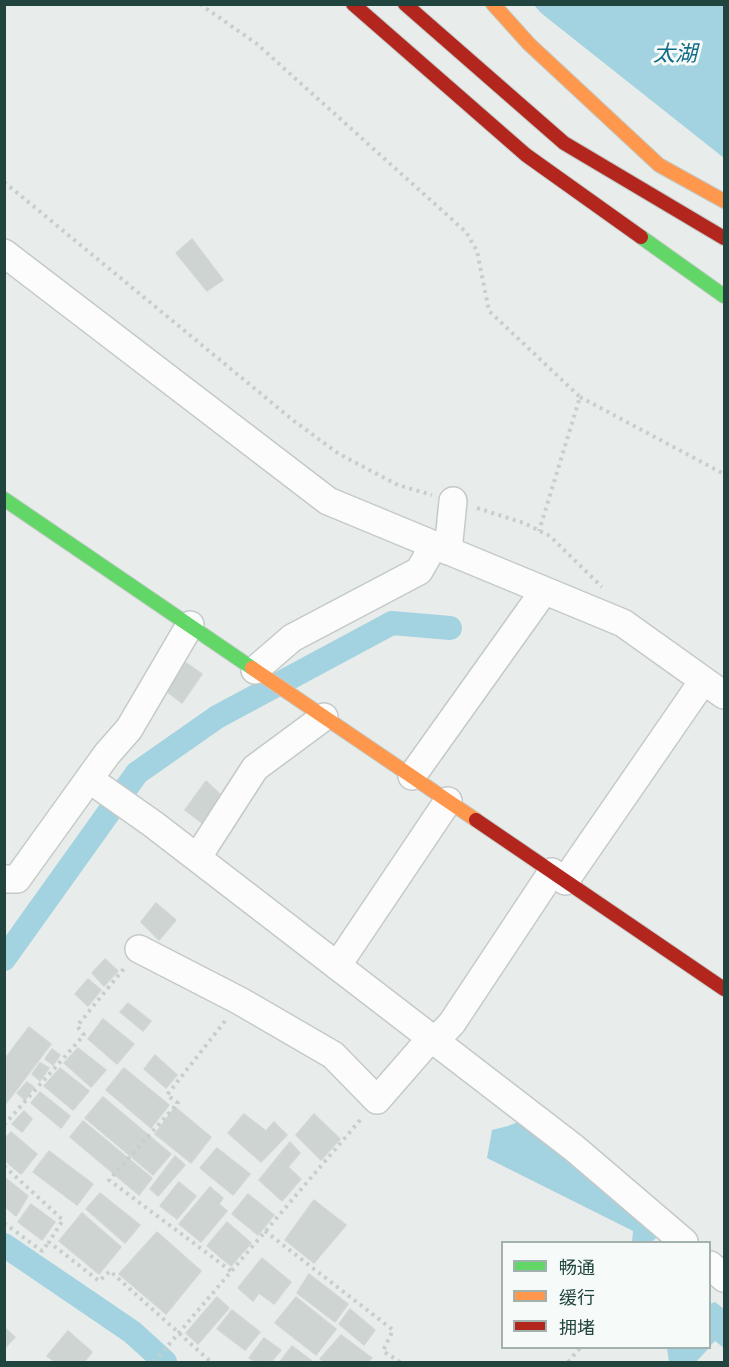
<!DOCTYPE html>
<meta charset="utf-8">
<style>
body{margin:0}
#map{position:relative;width:729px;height:1367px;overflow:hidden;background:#e8edeb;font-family:"PT Sans Narrow","Noto Sans SC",sans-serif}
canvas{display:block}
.frame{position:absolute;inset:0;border:6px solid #21443e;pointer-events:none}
.legend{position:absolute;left:501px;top:1241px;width:210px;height:108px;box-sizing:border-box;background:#f6fbf9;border:2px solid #a1b2ae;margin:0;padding:8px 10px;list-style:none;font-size:18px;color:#21443e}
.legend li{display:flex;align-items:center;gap:12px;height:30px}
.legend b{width:30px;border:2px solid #a1b2ae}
</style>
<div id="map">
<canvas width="729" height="1367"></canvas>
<div class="frame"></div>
<ul class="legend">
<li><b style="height:8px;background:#63d668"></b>畅通</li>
<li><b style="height:8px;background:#ff974d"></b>缓行</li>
<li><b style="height:8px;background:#b3261e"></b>拥堵</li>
</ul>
</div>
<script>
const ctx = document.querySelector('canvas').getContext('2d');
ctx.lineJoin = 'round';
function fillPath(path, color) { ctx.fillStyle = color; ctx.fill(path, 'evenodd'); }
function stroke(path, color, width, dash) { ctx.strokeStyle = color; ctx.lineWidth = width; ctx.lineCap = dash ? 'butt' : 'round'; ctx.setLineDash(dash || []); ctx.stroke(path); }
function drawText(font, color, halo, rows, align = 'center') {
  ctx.font = font + ' "PT Sans Narrow","Noto Sans SC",sans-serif'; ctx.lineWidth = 6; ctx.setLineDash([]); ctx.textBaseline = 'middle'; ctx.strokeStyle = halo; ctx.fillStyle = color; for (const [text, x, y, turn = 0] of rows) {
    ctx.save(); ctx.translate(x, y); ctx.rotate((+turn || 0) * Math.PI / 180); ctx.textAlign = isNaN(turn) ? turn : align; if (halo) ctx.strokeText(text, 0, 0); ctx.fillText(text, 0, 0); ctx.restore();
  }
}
fillPath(new Path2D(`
 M534,5H724V158L541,13Z
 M523,1120L657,1237L652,1242H632L633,1231L487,1158L492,1130L508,1126Z
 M715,1302L724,1309V1348L715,1341L710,1346V1304Z
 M667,1348H709L696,1362H669Z`), '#a3d2e0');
stroke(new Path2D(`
 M4,959L137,773L217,717L392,623L450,628
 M4,1245L132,1332L165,1362`), '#a3d2e0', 24);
const building = new Path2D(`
 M192,239L223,280L207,291L176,253Z
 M185,662L202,674L182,703L166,691Z
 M206,781L222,796L202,823L185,810Z
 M156,903L176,920L159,940L141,922Z
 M105,959L118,971L104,986L92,973Z
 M88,979L101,990L88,1006L75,994Z
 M128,1003L151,1021L143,1031L120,1012Z
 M103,1019L134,1044L117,1064L88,1039Z
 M29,1027L51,1044L4,1106V1060Z
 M78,1048L106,1070L91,1087L64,1063Z
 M52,1049L60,1055L53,1065L45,1059Z
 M155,1055L177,1075L166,1088L144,1069Z
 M40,1063L49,1068L40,1081L32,1074Z
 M60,1068L89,1091L73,1110L44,1086Z
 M124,1068L169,1105L151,1128L106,1090Z
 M27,1082L34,1087L25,1100L17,1093Z
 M40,1092L70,1116L61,1128L31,1103Z
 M103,1097L171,1154L153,1175L85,1118Z
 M175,1107L211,1137L191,1163L155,1134Z
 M24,1111L32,1119L22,1132L12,1124Z
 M244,1114L266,1131L274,1122L287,1135L261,1162L228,1133Z
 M314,1114L340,1139L321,1160L296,1135Z
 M83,1121L152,1178L139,1195L70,1137Z
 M11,1132L37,1154L21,1174L4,1160V1139Z
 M290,1142L300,1153L288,1167L301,1179L282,1201L259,1180Z
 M217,1148L250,1174L233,1195L200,1168Z
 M49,1151L93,1184L77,1205L33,1172Z
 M175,1156L185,1165L158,1196L150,1189Z
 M4,1177L28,1196L16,1216L4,1206Z
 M179,1182L196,1196L177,1219L160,1206Z
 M210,1187L223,1198L219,1204L227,1211L201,1242L179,1224Z
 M100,1193L140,1225L125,1243L86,1209Z
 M248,1194L274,1215L258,1235L232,1214Z
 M314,1200L346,1225L314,1263L285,1240Z
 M31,1204L55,1222L42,1240L18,1222Z
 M82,1213L121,1247L99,1274L59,1241Z
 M227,1222L251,1243L231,1266L207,1246Z
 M157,1232L201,1271L166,1314L119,1274Z
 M262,1258L291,1282L274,1304L259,1293L253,1301L238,1288Z
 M309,1274L348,1304L335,1322L297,1293Z
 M217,1297L229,1308L198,1344L186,1333Z
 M296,1297L336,1329L316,1355L275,1323Z
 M350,1309L375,1330L364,1345L339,1324Z
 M232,1310L260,1332L245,1350L217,1329Z
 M4,1327L15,1337L4,1349Z
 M68,1331L92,1352L84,1362H55L47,1356Z
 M341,1335L372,1358L368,1362H324L320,1359Z
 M264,1338L281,1350L271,1362H256L249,1358Z
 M292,1346L312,1361L311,1362H280Z`);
fillPath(building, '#cdd4d2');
stroke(building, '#d0d6d4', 1.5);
const street = new Path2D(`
 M4,253L328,501L623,623L724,695
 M448,551L453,501
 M255,670L292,638L419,571L434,545
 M412,776L544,591
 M89,779L153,824L574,1148L684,1242
 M197,858L255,768L324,717
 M4,879H17L107,754L129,729L190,625
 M565,881L703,681
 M139,949L240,1001L333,1055L377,1100L431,1038
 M337,966L448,801
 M435,1041L452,1023L552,872
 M710,1265L724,1278`);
const fast = new Path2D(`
 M641,237L724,296
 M4,499L252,668`);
const slow = new Path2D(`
 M493,4L529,44L659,165L724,201
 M252,668L476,820`);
const jam = new Path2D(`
 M353,4L526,155L641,237
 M405,4L564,143L724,238
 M476,820L724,989`);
stroke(street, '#c4cac8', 30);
stroke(fast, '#c3cbc8', 16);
stroke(slow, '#c3cbc8', 16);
stroke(jam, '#c3cbc8', 16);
stroke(new Path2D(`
 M200,4L257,44L466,232L477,251L489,311L580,397L539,531
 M4,182L294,421L339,454L398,485L432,495
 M580,397L724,474
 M477,508L524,523L550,536L602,587
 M225,1021L167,1095L178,1103L109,1180L231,1271
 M4,1125L84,1035L77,1026L126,966
 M4,1166L63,1220L49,1242L99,1281L110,1271L211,1362
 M4,1223L42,1251L49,1242
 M265,1231L393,1330L383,1351L400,1362
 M154,1362L361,1119
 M568,1362L580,1348`), '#c6cfcd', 4, [3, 4.5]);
stroke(street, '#fcfcfc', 27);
stroke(fast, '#63d668', 14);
stroke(slow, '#ff974d', 14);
stroke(jam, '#b3261e', 14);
drawText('italic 22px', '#126b89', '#f6fbf9', [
 ["太湖",675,55]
]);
</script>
